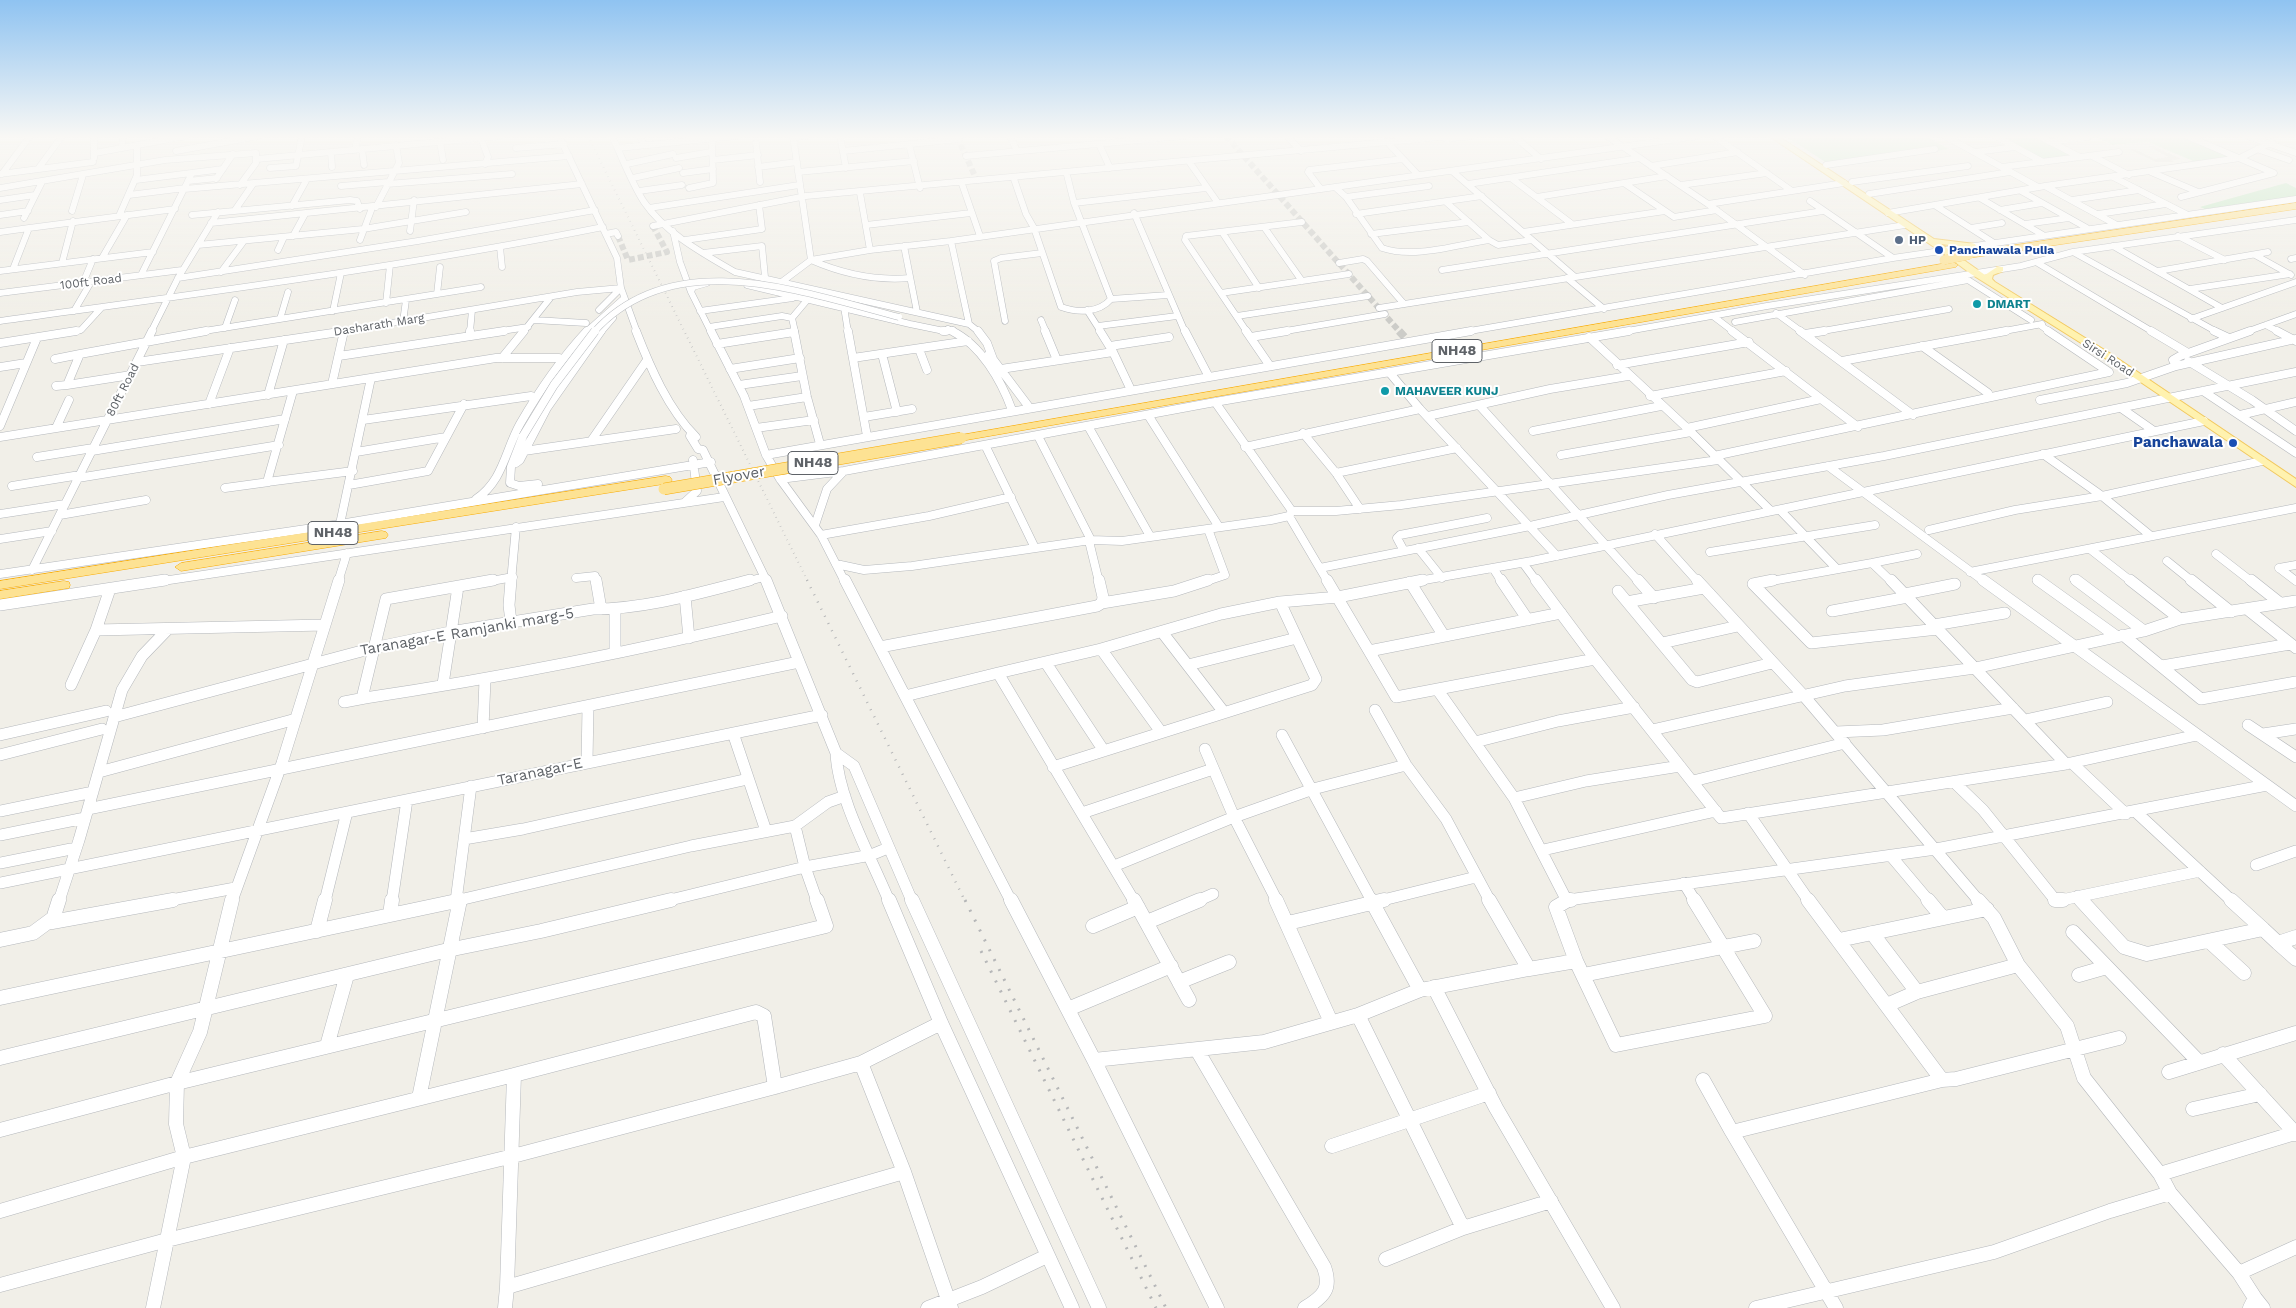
<!DOCTYPE html>
<style>
body{margin:0}
canvas{display:block;background:#f1efe8}
</style>
<canvas width="2296" height="1308"></canvas>
<script>
const ctx = document.querySelector('canvas').getContext('2d');
ctx.lineJoin = 'round';
function fillPath(path, color) { ctx.fillStyle = color; ctx.fill(path, 'evenodd'); }
function stroke(path, color, width, dash) { ctx.strokeStyle = color; ctx.lineWidth = width; ctx.lineCap = dash ? 'butt' : 'round'; ctx.setLineDash(dash || []); ctx.stroke(path); }
function drawText(font, color, halo, rows, align = 'center') {
  ctx.font = font + ' "Work Sans",sans-serif'; ctx.lineWidth = 4; ctx.setLineDash([]); ctx.textBaseline = 'middle'; ctx.strokeStyle = halo; ctx.fillStyle = color; for (const [text, x, y, turn = 0] of rows) {
    ctx.save(); ctx.translate(x, y); ctx.rotate((+turn || 0) * Math.PI / 180); ctx.textAlign = isNaN(turn) ? turn : align; if (halo) ctx.strokeText(text, 0, 0); ctx.fillText(text, 0, 0); ctx.restore();
  }
}
fillPath(new Path2D(`
 M2148,146H2153L2181,159L2171,160L2174,162H2156L2129,149H2134L2155,159L2168,157Z`), '#e1ded6');
fillPath(new Path2D(`
 M1785,136H1934L1929,138L1949,149L1830,165Z
 M1998,136H2034L2073,157L2043,160Z
 M2095,136H2181L2235,156L2198,163L2148,142L2112,145Z
 M2286,183L2296,188V197L2205,209L2200,207Z`), '#c5e8c5');
stroke(new Path2D(`
 M957,136L978,183
 M1226,136L1400,332
 M618,236L628,260L667,252L653,226`), '#ccccc8', 6, [6, 3]);
stroke(new Path2D(`
 M1399,331L1410,343`), '#ccccc8', 8, [8, 4.5]);
const minorFar3 = new Path2D(`
 M94,136V158
 M559,136L617,258L621,288L637,332
 M612,136C622,157 631,182 644,202C665,233 704,254 735,272L969,324L979,332
 M640,136L644,145
 M793,136L811,260L870,250L951,241L969,324
 M840,136L846,168
 M1010,136L1017,151
 M1287,136L1301,151
 M1514,136L1541,159
 M1607,136L1708,204L1805,275
 M1714,136L1792,191
 M1945,136L2038,187
 M1995,136L2043,162
 M2039,136L2080,157
 M2247,136L2296,153
 M793,137L806,136
 M481,138L488,157L485,164
 M1446,139L1472,136
 M440,141L443,160
 M2050,142L2088,137
 M756,143L760,182
 M909,144L920,188
 M1099,144L1110,168
 M1390,145L1418,175
 M122,148L123,136
 M516,148L564,144
 M618,148L736,136
 M355,149L358,136
 M362,149L364,165
 M2257,149L2289,160
 M176,151L259,136
 M843,151L959,139
 M331,152L332,167
 M1975,152L2015,147
 M95,153L186,136
 M966,156L1184,136
 M2092,156L2129,175
 M676,158L711,152
 M257,159L501,136
 M713,160L758,155
 M1190,163L1218,203
 M627,164L673,154
 M1826,165L1935,149
 M1651,166L1738,152
 M758,167L797,162
 M2002,167L2119,152
 M270,168L296,166L302,136
 M38,169L62,136
 M1452,171L1575,277
 M798,172L914,161
 M2151,172L2198,192
 M683,173L713,169
 M0,174L93,162
 M2,174L30,136
 M1067,175L1074,203L1111,299L1168,295
 M2113,177L2186,214
 M633,178L679,168
 M1511,178L1572,224
 M216,179L233,154
 M1014,179L1026,214L1034,228L1061,307C1078,313 1099,313 1111,299
 M136,180L223,169
 M188,181L217,178
 M1852,182L1968,166
 M1624,183L1674,217L1717,210
 M387,184L512,174
 M962,184L980,236
 M1468,184L1640,158
 M240,185L256,163V154
 M1681,185L1767,173
 M341,186L388,182
 M2045,186L2115,224
 M1335,187L1346,197L1382,248C1414,259 1456,245 1489,240
 M0,188L165,160L256,153
 M689,188L713,183L712,138
 M1320,188L1308,172L1309,170L1403,159
 M184,189L569,156
 M639,191L682,185
 M2021,191L2087,228
 M860,193L870,250
 M1869,194L2010,172
 M129,195L185,188
 M1346,197L1429,186
 M1537,197L1667,176
 M2181,197L2274,173L2187,136
 M1980,198L2043,235
 M0,200L35,195
 M2072,200L2139,190
 M1810,201L1893,258
 M1446,202L1489,240L1498,245L1532,240
 M1074,203L1206,188
 M1708,204L1844,183
 M292,206L307,179
 M1936,206L1994,243
 M376,207L399,163L396,145
 M649,208L799,185
 M235,210L253,184
 M2000,210L2042,203
 M72,211L83,175
 M1134,213L1185,332
 M1888,213L2045,186L2240,158L2272,142
 M1356,214L1482,196
 M2098,214L2166,204
 M0,215L28,211
 M192,215L350,200L357,201L360,209
 M119,216L137,175V145
 M24,218L42,182
 M211,223L582,184
 M2025,224L2069,218
 M866,225L971,213
 M653,226L806,196L1452,136
 M1264,227L1302,281
 M29,228L175,209
 M1971,228L2002,223
 M410,231L414,200
 M673,231L680,262L691,292
 M0,232L29,228L13,269
 M1222,232L1259,288
 M1523,232L1665,211
 M606,234L616,232L618,236
 M1371,234L1469,222
 M293,236L305,214
 M2178,236L2225,260
 M360,240L372,208
 M685,240L762,229L759,205
 M951,241L1698,136
 M198,245L363,229L466,212
 M904,246L917,312
 M2113,246L2222,308
 M500,247L502,267
 M278,250L284,237
 M2073,252L2217,332
 M703,253L762,246L765,277
 M2255,255L2291,275
 M102,258L127,215
 M2291,259L2296,258
 M2036,262L2153,332
 M62,263L73,221
 M1339,263L1363,259L1367,261L1404,304
 M1442,270L1823,211
 M0,271L153,252
 M2158,271L2268,252
 M221,272L244,241
 M141,275L192,173
 M178,278L418,241L595,210
 M1567,278L1604,309
 M783,281L811,260C843,274 875,281 910,278
 M83,283L93,259
 M707,283L693,287L691,292L711,332
 M747,285L910,324L944,331L953,330
 M2190,289L2290,274
 M0,293L182,270
 M1221,293L1349,274
 M437,294L440,267
 M386,303L390,265
 M844,307L848,332
 M1379,308L1905,225
 M599,310L621,288
 M1087,310L1101,332
 M74,311L91,282
 M333,311L341,273
 M700,311L793,298
 M1776,313L1802,332
 M1237,316L1368,296
 M1713,316L1734,332
 M792,318L808,299
 M280,319L288,292
 M2191,319L2296,282
 M534,320L586,323
 M1041,320L1046,332
 M0,321C202,293 403,267 603,227
 M1005,321L994,261L1001,258L1042,253
 M403,322L406,300
 M1735,322L1968,280L2031,320
 M2040,325L2050,332
 M2266,325L2279,332
 M1098,326L1177,316
 M709,327L782,316L792,318L795,332
 M225,328L235,300
 M948,329L954,332
 M69,332L81,330L102,307
 M151,332L178,278L218,212
 M198,332L481,287
 M338,332L577,292L621,288
 M470,332L472,310
 M495,332L528,327
 M523,332L551,297
 M586,332L622,300
 M601,332L613,318
 M1247,332L1185,240L1186,236L1302,222
 M1280,332L1385,314
 M1464,332L1893,258L2296,199
 M1622,332L1767,306L2021,266L2073,252L2296,220
 M1817,332L1949,309
 M1999,332L2042,324
 M2246,332L2296,314`);
const minorFar2 = new Path2D(`
 M636,331C650,367 668,409 696,437
 M711,331L744,396L766,455L780,479L821,535L845,582
 M794,331L807,397L820,444
 M848,331L867,436
 M943,331H946
 M952,331C981,345 1001,380 1012,410
 M978,331L987,343L993,359
 M1045,331L1057,360
 M1100,331L1113,352L1131,390
 M1185,331L1209,377
 M1246,331L1270,366
 M1732,331L1858,427
 M1800,331L1913,415
 M2151,331L2188,353
 M2214,331L2229,338
 M2277,331L2296,341
 M1805,334L1824,331
 M470,336V331
 M1251,337L1287,331
 M1589,337L1687,428L1771,511
 M0,343L76,331
 M717,344L794,332
 M1110,346L1169,337
 M1922,346L1988,393
 M919,349L927,370
 M882,354L897,412
 M989,354L1029,407
 M339,356L504,331
 M502,358L524,331
 M853,358L968,341
 M55,359L80,354
 M1842,361L2006,331
 M2188,361L2252,400L2296,431
 M137,362L346,331
 M1617,365L1749,342
 M2176,366L2173,360L2180,356L2250,331
 M0,367L26,363
 M730,369L800,358
 M1001,369L1113,352
 M1389,372L1420,409L1557,556
 M131,375L67,385L80,354L206,331
 M332,384L344,331
 M739,385L802,376
 M56,386L67,385
 M293,391L267,482L353,471
 M2203,391L2296,453
 M268,395L284,340
 M1650,396L1786,371
 M2040,400L2127,383L2176,366L2296,339
 M1215,402L1292,511
 M209,404L230,348
 M1479,405L1639,582
 M748,406L807,397
 M2121,408L2154,431
 M1148,415L1219,527
 M2240,415L2296,402
 M1428,416L1550,389L1628,376
 M864,417L912,409
 M363,420L531,396
 M0,426L37,338
 M1088,426L1150,536
 M56,428L69,400
 M756,428L814,420
 M1687,428L1821,399
 M1533,431L1661,406
 M691,433L690,436L698,449L703,450L767,582
 M1303,433L1336,473L1360,509
 M523,436L511,467L510,483L519,486L538,484
 M1038,436L1091,540
 M0,437L496,358H559
 M591,441L647,360
 M985,445L1035,548
 M1245,447L1420,409
 M92,451L285,419
 M524,451L676,429
 M356,452L446,437
 M2043,454L2102,496L2151,536
 M766,455L1471,331
 M1561,455L1691,432
 M1714,456L2109,372L2048,331
 M37,457L93,448
 M516,463L520,460L547,408L601,331
 M1828,466L1985,582
 M1336,473L1457,448
 M78,478L279,445
 M780,479L844,471L1215,402L1629,331
 M349,485L428,471L464,404
 M12,486L80,475
 M225,488L269,482
 M476,499C503,481 505,451 520,424C539,391 561,359 587,331
 M685,502L697,491L693,460
 M1780,510L1836,568
 M0,514L65,504
 M60,515L146,500
 M1289,516L1328,582
 M340,524L371,378
 M815,525L827,489L843,472
 M1929,530L2015,510L2102,496L2262,461
 M1655,534L1698,582
 M821,535L929,516L1011,497
 M0,539L52,531
 M1089,541L1099,582
 M1418,548L1442,578
 M2090,549L2132,582
 M1404,551L1397,538L1400,535L1487,518
 M1710,552L1875,525
 M2216,554L2252,582
 M2167,561L2193,582
 M1523,563L1537,582
 M1872,563L1917,554
 M836,564L864,570L912,566L1091,540L1122,541L1271,520L1289,516L1292,511H1336L1401,505L1718,460
 M1320,568L1530,526L1668,495L1884,456L2296,372
 M1493,568L1502,582
 M2279,568L2296,581
 M2279,568L2296,565
 M32,570L152,331
 M1970,572L2296,508
 M0,574L340,524L711,462
 M576,578L595,576L596,582
 M2074,579L2078,582
 M2037,580L2039,582
 M156,582L724,497
 M338,582L347,553
 M486,582L513,577
 M511,582L516,527
 M745,582L764,577
 M1204,582L1225,575L1208,529
 M1413,582L1532,561L2204,421
 M1766,582L1872,563L1892,582`);
const minorFar1 = new Path2D(`
 M493,580L386,599L363,694L365,698C505,677 644,649 782,616
 M596,580L601,609
 M766,580L836,753C838,799 871,857 889,901
 M845,580L1011,901
 M1327,580L1369,651L1561,613
 M1501,580L1528,620
 M1536,580L1595,659L1721,818L2066,764L2197,735
 M1638,580L1654,598
 M1697,580L1804,696L1979,901
 M1891,580L2066,764
 M1983,580L2296,806
 M2038,580L2116,636
 M2076,580L2144,631
 M2130,580L2180,619
 M2191,580L2231,612
 M2251,580L2280,603
 M1410,582L1444,636
 M1753,584L1773,580
 M1753,584L1811,643L1938,629
 M1618,591L1692,680L1697,682L1772,663
 M1905,594L1955,584
 M685,596L689,638
 M1102,603L1174,591L1208,580
 M1629,604L1632,601L1704,588
 M0,605L165,580
 M615,609V652
 M2247,609L2296,648
 M1832,611L1908,597
 M511,622L509,605L511,580
 M1934,625L2005,613
 M96,630L325,625
 M1162,632L1223,711
 M2123,635L2201,699L2296,682
 M1662,643L1738,626
 M880,647L1097,606L1102,603L1103,597L1099,580
 M1101,649L1161,732
 M1369,651L1396,697L1595,659
 M1046,663L1104,751
 M1188,665L1297,638
 M2162,666L2290,644
 M998,673L1101,649L1221,614L1280,602L1338,597L1423,580
 M443,684L458,587
 M71,685L96,630L110,589
 M1437,689L1514,798
 M905,696L998,673L1134,901
 M344,702L365,698
 M1375,710L1406,765L1446,819L1490,901
 M114,717L373,648L450,632L593,609C646,609 699,593 750,580
 M2025,720L2107,702
 M2248,725L2296,757
 M483,728L485,680
 M1652,730L1845,686L1975,668L2144,631L2180,619L2296,601
 M1836,732L1883,730L2013,708
 M733,733L766,831
 M2263,734L2296,729
 M0,735L106,711
 M1282,735L1372,901
 M1475,742L1558,721L1634,707
 M1205,749L1234,817L1277,901
 M836,753L854,766L912,901
 M0,755L102,729
 M587,762L588,707
 M2072,763L2126,814
 M1053,767L1312,685L1316,679L1280,602
 M99,772L296,719
 M1693,781L1845,743
 M1954,782L1983,810L2056,901
 M88,809L799,662
 M0,811L93,792
 M2136,812L2232,901
 M1082,813L1213,769
 M1748,813L1809,901
 M795,826L805,867L817,901
 M0,835L85,818
 M464,839L523,829L748,779
 M1543,850L1716,811
 M1891,856L1929,901
 M0,863L76,848
 M2256,865L2296,851
 M1114,866L1234,817L1313,789L1406,765
 M0,883L822,715
 M1684,883L1695,901
 M2078,896L2082,901
 M1568,900L1936,849L2267,785
 M59,901L79,840L122,690L142,656L168,629
 M166,901L235,888
 M232,901L282,763L339,580
 M325,901L347,812
 M392,901L407,800
 M455,901L691,846L795,826L828,802L845,796
 M456,901L471,786
 M666,901L805,867L871,855L888,848
 M1197,901L1213,894
 M1379,901L1476,877
 M1567,901L1514,798L1586,781L1680,766
 M2057,901L2200,871`);
const minor = new Path2D(`
 M59,900L52,922L173,900
 M889,900L941,1023L1072,1308
 M912,900L1099,1308
 M1011,900L1094,1060L1217,1308
 M1134,900L1179,982L1229,962
 M1276,900L1331,1022
 M1371,900L1420,990
 M1568,900H1571
 M1808,900L1942,1080L1956,1079L2119,1038
 M1928,900L1943,918
 M1978,900L1994,918L2018,965L2067,1026L2084,1078L2160,1174L2170,1193L2239,1273L2296,1247
 M2055,900H2063
 M2081,900L2124,947L2147,954L2263,929L2231,900
 M390,915L392,900
 M1147,922L1200,900
 M1288,923L1384,900
 M1093,926L1138,907
 M2263,929L2278,943L2296,937
 M317,931L325,900
 M2073,932L2199,1062
 M1872,933L1917,992
 M0,940L33,933L52,919
 M1839,940L1987,909
 M2209,941L2244,973
 M2278,943L2296,959
 M1576,961L1616,1045L1765,1016L1723,947L1754,941
 M1529,969L1576,961L1556,907L1568,900
 M1583,975L1723,947L1694,900
 M2079,975L2107,967
 M1179,982L1189,1000
 M1434,987L1496,1108L1613,1308
 M0,998L461,900
 M1887,1005L1917,992L2018,965
 M1068,1009L1171,966
 M1358,1015L1463,1228
 M327,1046L347,975
 M1197,1050L1324,1267C1332,1289 1323,1297 1305,1308
 M2223,1054L2296,1134
 M0,1058L448,950L541,931L671,900
 M1094,1060L1264,1042L1358,1015L1420,990L1529,969L1489,900
 M861,1063L904,1172L951,1308
 M2169,1072L2296,1033
 M1703,1080L1732,1132
 M775,1087L764,1016L756,1012L514,1075L507,1287L904,1172
 M419,1098L460,900
 M2193,1109L2260,1094
 M0,1130L177,1083L826,926L817,900
 M1332,1146L1489,1093
 M2160,1174L2295,1133
 M0,1211L184,1157L514,1075
 M1386,1259L1463,1228L1551,1201
 M2239,1273L2255,1298L2250,1308
 M0,1285L167,1240L513,1156L775,1087L861,1063L941,1023
 M2255,1298L2263,1308
 M153,1308L184,1157L176,1124L177,1083L200,1032L232,900
 M505,1308L507,1287
 M928,1308L982,1287L1047,1256
 M1756,1308L1994,1252L2110,1211L2170,1193
 M1836,1308L1732,1132L1942,1080`);
const major = new Path2D(`
 M1769,136H1778L1934,239L1975,244L1976,246L1972,248L1941,244L1985,275L1997,267H2003V271L1993,275L1992,279L1995,282L2111,354L2296,479V487L2105,358L1971,274L1943,253Z`);
const highway = new Path2D(`
 M2296,203V209L1969,258L1964,255L1969,252Z
 M1953,262L1958,265L1956,267L961,441L955,438L961,435Z
 M666,476L670,477L672,480L670,483L0,589V581Z
 M382,531L386,532L388,535L386,538L181,571L175,567L181,563Z
 M64,581L69,582L70,585L69,588L0,599V591Z`);
stroke(minorFar3, '#b5b8bc', 7);
stroke(minorFar2, '#b5b8bc', 9);
stroke(minorFar1, '#b5b8bc', 12);
stroke(minor, '#b5b8bc', 15);
stroke(major, '#f2c960', 2);
stroke(highway, '#f9ab00', 1);
stroke(minorFar3, '#fff', 6);
stroke(minorFar2, '#fff', 8);
stroke(minorFar1, '#fff', 11);
stroke(minor, '#fff', 14);
fillPath(major, '#fff2af');
fillPath(highway, '#fde293');
stroke(new Path2D(`
 M588,136L808,582`), '#b6b7b8', 2, [0.5, 4.5]);
stroke(new Path2D(`
 M807,580L965,901`), '#b6b7b8', 2.5, [1, 7]);
stroke(new Path2D(`
 M965,900L1166,1308
 M981,951L1156,1308`), '#b6b7b8', 3, [2, 9]);
const minorBridgeFar1 = new Path2D(`
 M594,332C673,244 802,292 899,317`);
const minorBridge = new Path2D(`
 M523,436L554,385L595,331`);
const highwayBridgeFar1 = new Path2D(`
 M1944,260L1969,255`);
const highwayBridge = new Path2D(`
 M664,489L961,438`);
stroke(minorBridgeFar1, '#b5b8bc', 7, []);
stroke(minorBridge, '#b5b8bc', 9, []);
stroke(highwayBridgeFar1, '#f9ab00', 9, []);
stroke(highwayBridge, '#f9ab00', 12, []);
stroke(minorBridgeFar1, '#fff', 6);
stroke(minorBridge, '#fff', 8);
stroke(highwayBridgeFar1, '#fde293', 9);
stroke(highwayBridge, '#fde293', 11);
const sky = ctx.createLinearGradient(0, 0, 0, 319);
sky.addColorStop(0, '#8fc3f1');
sky.addColorStop(0.43, '#f9f8f5');
sky.addColorStop(1, '#f9f8f500');
ctx.fillStyle = sky;
ctx.fillRect(0, 0, 2296, 319);
for (const [x, y, r, color] of [
 [1899,240,5,"#5c6f8a"],
 [1939,250,5,"#1a4fb4"],
 [1977,304,5,"#0f9aa8"],
 [1385,391,5,"#0f9aa8"],
 [2233,443,5,"#1a4fb4"]
]) { const dot = new Path2D(); dot.arc(x, y, r, 0, 2 * Math.PI); ctx.fillStyle = color; ctx.fill(dot); stroke(dot, '#fff', 2); }
drawText('bold 12px', '#4e5e75', '#fff', [
 ["HP",1909,240]
], 'left');
drawText('bold 12px', '#164399', '#fff', [
 ["Panchawala Pulia",1949,250]
], 'left');
drawText('12px', '#5f6368', '#fff', [
 ["100ft Road",91,282,-7],
 ["Dasharath Marg",379,325,-9],
 ["Sirsi Road",2108,358,33],
 ["80ft Road",123,390,-63]
]);
drawText('bold 12px', '#0d838f', '#fff', [
 ["DMART",1987,304],
 ["MAHAVEER KUNJ",1395,391]
], 'left');
for (const [x, y, w] of [
 [1457,351,50],
 [813,463,50],
 [333,533,50]
]) { const box = new Path2D(); box.roundRect(x - w / 2, y - 11.5, w, 23, 4); ctx.fillStyle = '#fff'; ctx.fill(box); stroke(box, '#5f6368', 1); }
drawText('bold 14px', '#5f6368', null, [
 ["NH48",1457,351],
 ["NH48",813,463],
 ["NH48",333,533]
]);
drawText('bold 15px', '#164399', '#fff', [
 ["Panchawala",2223,443]
], 'right');
drawText('15px', '#5f6368', '#fff', [
 ["Flyover",739,476,-10],
 ["Taranagar-E Ramjanki marg-5",467,632,-10],
 ["Taranagar-E",540,772,-12]
]);
</script>
